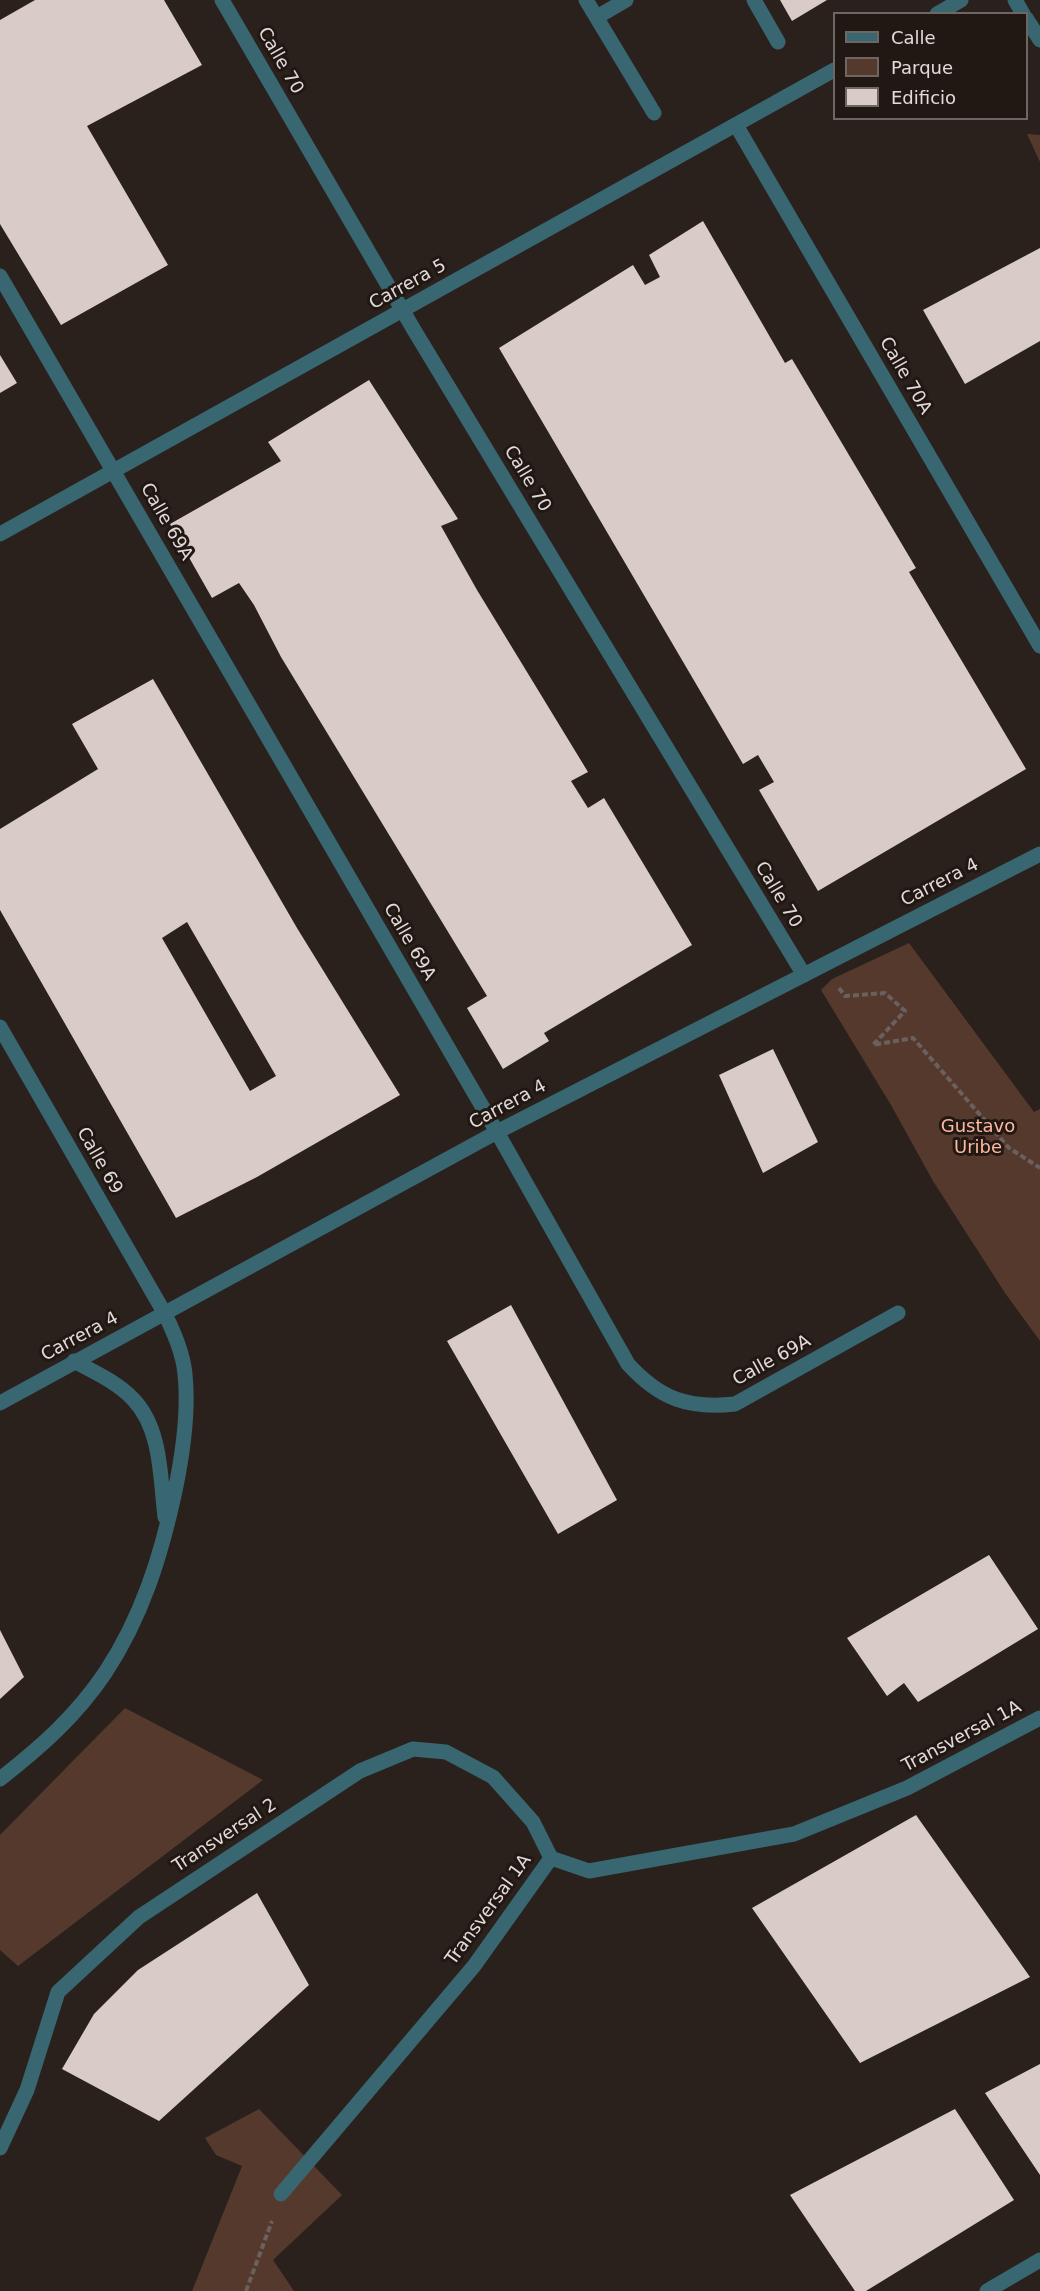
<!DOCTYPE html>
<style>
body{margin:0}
#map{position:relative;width:1040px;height:2291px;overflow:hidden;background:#2a211d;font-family:"DejaVu Sans",sans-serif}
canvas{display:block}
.legend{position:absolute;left:833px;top:12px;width:195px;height:108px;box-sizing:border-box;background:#211814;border:2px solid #6e6662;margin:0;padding:8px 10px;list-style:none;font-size:18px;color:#e2dbd8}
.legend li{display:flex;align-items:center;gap:12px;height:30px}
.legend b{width:30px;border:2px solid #6e6662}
</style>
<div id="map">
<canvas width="1040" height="2291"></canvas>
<ul class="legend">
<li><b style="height:8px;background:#386671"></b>Calle</li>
<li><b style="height:16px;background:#55392d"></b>Parque</li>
<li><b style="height:16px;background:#d9ccc7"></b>Edificio</li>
</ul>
</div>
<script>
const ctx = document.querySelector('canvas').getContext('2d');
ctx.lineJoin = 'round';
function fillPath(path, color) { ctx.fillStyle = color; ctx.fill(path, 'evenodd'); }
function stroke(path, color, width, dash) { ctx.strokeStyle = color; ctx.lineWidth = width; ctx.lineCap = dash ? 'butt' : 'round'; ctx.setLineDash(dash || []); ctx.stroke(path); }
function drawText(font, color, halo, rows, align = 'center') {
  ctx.font = font + ' "DejaVu Sans",sans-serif'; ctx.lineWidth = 6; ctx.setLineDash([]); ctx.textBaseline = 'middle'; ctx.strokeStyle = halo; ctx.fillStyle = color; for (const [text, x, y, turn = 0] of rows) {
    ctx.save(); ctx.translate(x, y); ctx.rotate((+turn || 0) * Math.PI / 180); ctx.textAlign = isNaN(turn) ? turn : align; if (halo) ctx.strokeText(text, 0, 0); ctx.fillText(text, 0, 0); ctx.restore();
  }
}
fillPath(new Path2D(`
 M1027,134L1040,135V162Z
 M909,943L1034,1112L1040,1109V1341L1005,1293L933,1181L891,1105L821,990L832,979Z
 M125,1708L263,1780L18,1966L0,1950V1835Z
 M259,2109L342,2195L273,2260L294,2291H192L242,2166L216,2155L205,2138Z`), '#55392d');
fillPath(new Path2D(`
 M35,0H164L202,65L87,126L168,265L61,325L0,224V20Z
 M780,0H827L792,21Z
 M703,221L785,363L792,359L916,568L909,572L1026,769L818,891L759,790L774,782L758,755L743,764L499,348L633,265L645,285L660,277L649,255Z
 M1040,248V341L965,384L923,310Z
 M0,355L17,383L0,393Z
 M369,380L458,519L441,526L477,590L588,772L571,781L588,808L604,798L692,945L544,1033L549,1041L503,1069L467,1008L487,996L281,657L254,605L239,583L212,598L170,524L281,461L268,442Z
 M153,679L297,928L400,1095L257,1177L176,1218L0,910V829L98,769L72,724ZM187,922L276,1076L250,1091L162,938Z
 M773,1049L818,1142L763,1173L719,1075Z
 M511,1305L617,1500L558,1534L447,1341Z
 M989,1555L1038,1629L918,1702L904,1683L887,1696L847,1638Z
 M0,1630L24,1677L0,1699Z
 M916,1815L1030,1977L860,2063L752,1908Z
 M257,1893L309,1985L159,2121L62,2069L94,2014L138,1970Z
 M1040,2064V2175L985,2093Z
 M955,2109L1014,2200L866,2291H855L790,2195Z`), '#d9ccc7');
stroke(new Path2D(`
 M839,988L845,996L885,993L905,1011L873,1045L913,1038L1009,1148L1040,1168
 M246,2291L272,2221`), '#6a615e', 4, [6, 3]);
stroke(new Path2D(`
 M586,0L654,113
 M754,0L778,42
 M597,17L626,0`), '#386671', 15);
stroke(new Path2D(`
 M222,0L414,330L804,975
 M1015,0L1023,14
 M1026,18L1040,40
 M736,125L1040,646
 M0,276L497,1132L628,1364C660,1399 688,1409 735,1404L898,1313
 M0,1027L165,1314C174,1333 183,1353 185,1374C189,1413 183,1453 175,1491C161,1556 142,1617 105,1673C76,1716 41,1747 0,1779
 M74,1361C94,1372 117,1382 133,1399C162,1429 160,1478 165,1517
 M551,1858L589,1871L794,1834L907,1788L1040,1718
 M0,2148L27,2090L58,1992L139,1917L360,1771L413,1749L446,1752L493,1777L533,1822L551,1858
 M281,2194L474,1966L551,1858
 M987,2291L1040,2260`), '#386671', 15);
stroke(new Path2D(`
 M937,14L961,0
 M0,534L834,70
 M0,1403L497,1132L1040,854`), '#386671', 15);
drawText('18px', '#e2dbd8', '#211814', [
 ["Calle 70",280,61,60],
 ["Carrera 5",408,285,-29],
 ["Calle 70A",905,376,60],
 ["Calle 70",527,479,59],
 ["Calle 69A",166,522,60],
 ["Carrera 4",940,883,-27],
 ["Calle 70",778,895,59],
 ["Calle 69A",409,942,60],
 ["Carrera 4",508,1105,-28],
 ["Calle 69",99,1161,60],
 ["Carrera 4",80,1337,-28],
 ["Calle 69A",772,1361,-29],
 ["Transversal 1A",962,1737,-28],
 ["Transversal 2",225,1836,-33],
 ["Transversal 1A",489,1910,-54]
]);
drawText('18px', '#ffb99d', '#211814', [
 ["Gustavo",978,1127],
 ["Uribe",978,1148]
]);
</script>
